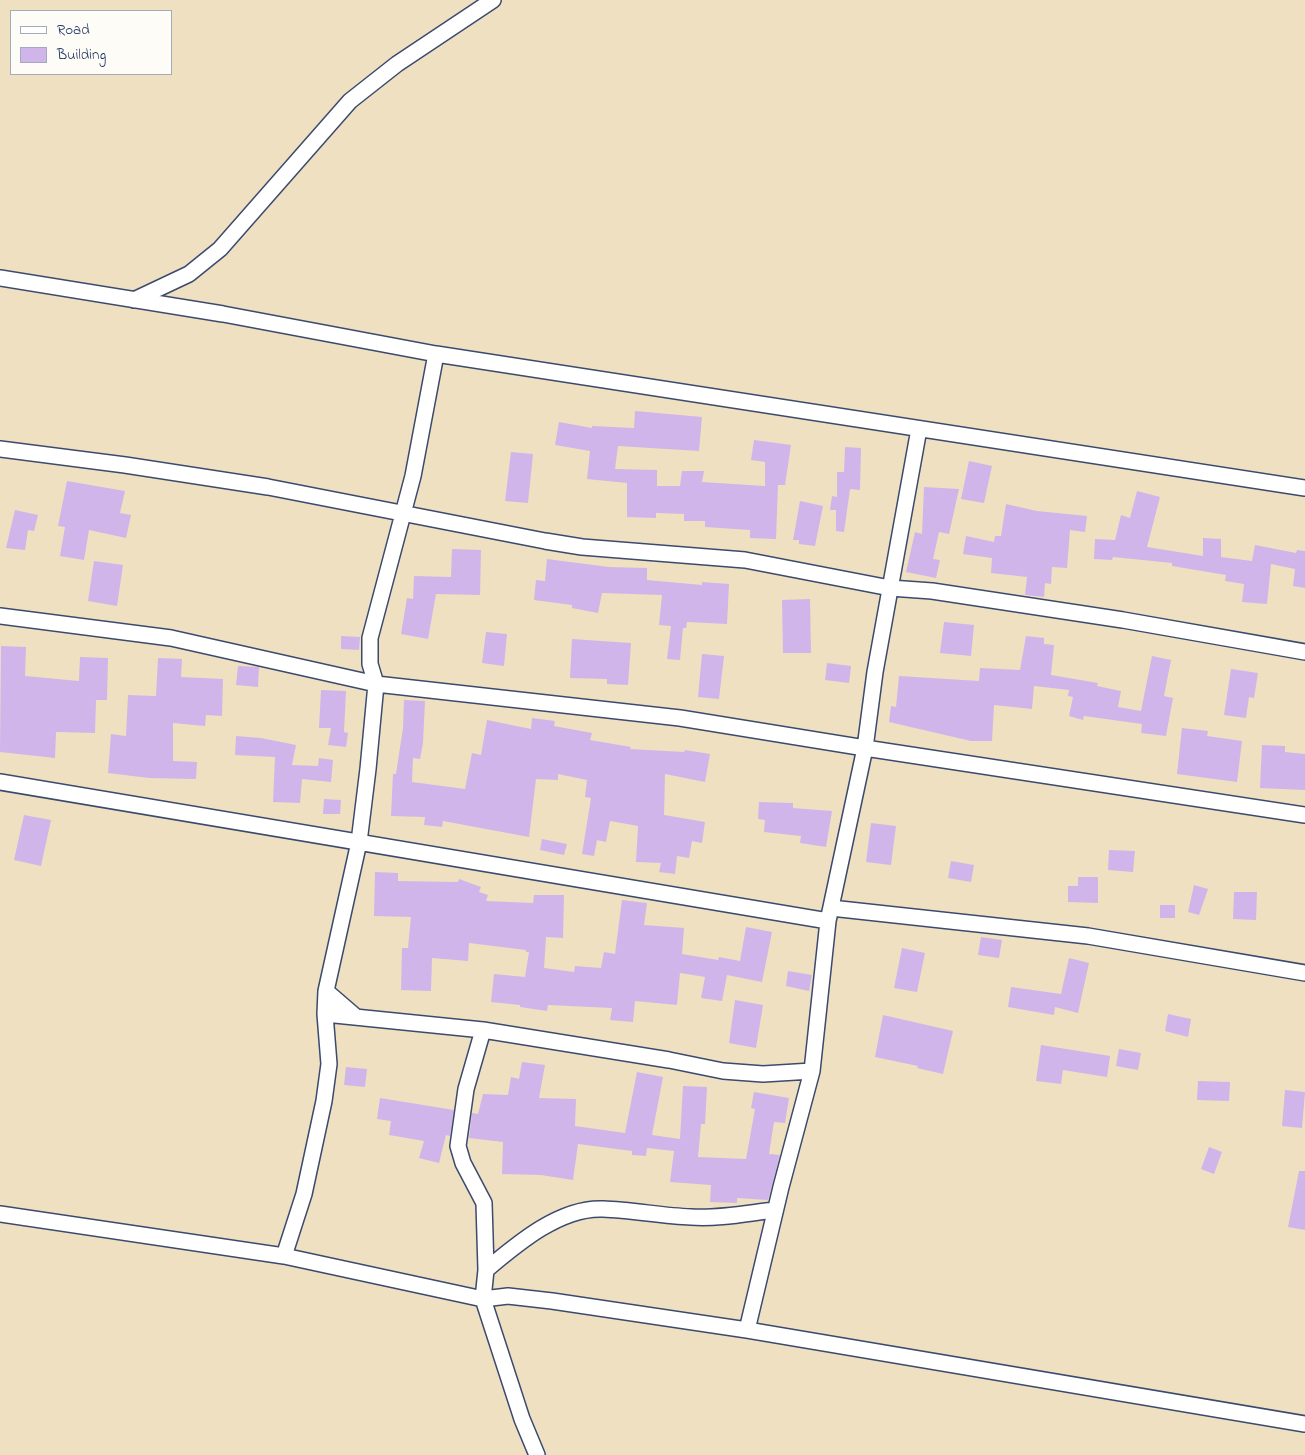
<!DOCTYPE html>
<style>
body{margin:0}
#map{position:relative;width:1305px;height:1455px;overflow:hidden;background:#efe0c1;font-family:"Indie Flower",sans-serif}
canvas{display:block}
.legend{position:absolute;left:10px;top:10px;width:162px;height:65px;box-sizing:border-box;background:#fdfcf7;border:1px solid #a3aaba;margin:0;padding:6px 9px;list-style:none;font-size:15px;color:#1b2f5e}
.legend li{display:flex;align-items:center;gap:10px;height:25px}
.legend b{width:25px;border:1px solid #a3aaba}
</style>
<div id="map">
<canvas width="1305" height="1455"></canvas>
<ul class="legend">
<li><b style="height:6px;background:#fff"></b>Road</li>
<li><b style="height:14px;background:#d0b5ea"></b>Building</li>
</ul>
</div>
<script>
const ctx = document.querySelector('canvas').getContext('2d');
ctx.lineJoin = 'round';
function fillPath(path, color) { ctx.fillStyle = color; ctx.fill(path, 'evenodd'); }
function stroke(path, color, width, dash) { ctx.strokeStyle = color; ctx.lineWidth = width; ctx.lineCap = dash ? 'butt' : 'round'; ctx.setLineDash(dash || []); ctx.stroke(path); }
fillPath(new Path2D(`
 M635,411L702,417L699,451L618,446L615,469L657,470V486H680L682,471H704L702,482L765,486V462L751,460L754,440L791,445L785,485H778L776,539L750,538V530L705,527V521H684V514L656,513V518L627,517V483L587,479L590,451L555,445L559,422L592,428V426L634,428Z
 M845,447L861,448L860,490L850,489L844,532L836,531V510H830L832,496L837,497V472H844Z
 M511,452L533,454L528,503L505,501Z
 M969,461L992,466L984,503L961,499Z
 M67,481L125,491L120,513L131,515L126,538L89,530L84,560L60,556L65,527L58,526Z
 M924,487L959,489L949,534L939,532L933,559L940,560L936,578L906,572L915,532L922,534Z
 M1137,491L1160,497L1147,547L1203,556V538L1221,539V557L1252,561L1255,545L1296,553L1297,550L1305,551V588L1293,586L1295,569L1271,564L1267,604L1242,602L1244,584L1225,581L1226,575L1172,566V563L1113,557L1112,560L1094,559L1095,539L1115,540L1121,515L1130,518Z
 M800,501L823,506L815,546L799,544V540H793Z
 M1006,504L1037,511L1087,516L1085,532L1070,530L1067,568L1052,567L1051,584L1045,583L1044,597L1025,595L1027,577L991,573L992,558L963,554L966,536L994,542L995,536H1001Z
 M15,510L38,515L34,531L28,530L25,550L6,548Z
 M452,549L481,550L480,595L436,594L428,639L401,634L407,598L413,599L414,576L451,577Z
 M547,559L609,567L647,568V580L702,585V582L729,584L727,624L687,622L686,628H683L680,660L667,659L671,626L659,625L662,595L602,593L598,613L572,608V605L534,600L536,580L545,581Z
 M94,561L123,565L117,606L88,601Z
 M810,599L811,653H783L782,600Z
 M944,622L974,625L971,656L940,653Z
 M486,632L507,634L504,666L482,663Z
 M341,636L360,637L359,650L341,649Z
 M1026,636L1044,638V644L1054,645L1051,675L1098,683L1097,686L1121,691L1118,707L1141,711L1152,656L1171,660L1164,696L1173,698L1166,736L1141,733L1142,724L1084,716L1083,720L1069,716L1073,697L1068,696L1069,690L1034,686L1032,709L994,705L992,741H971L889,722L891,706L896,707L899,676L979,681L980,668L1020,670Z
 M572,639L631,643L628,685L607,684V679L570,678Z
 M1,646L26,647L25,676L79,681L80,657L108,658L107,700H96L95,733L56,732L55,758L0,752Z
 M702,654L724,656L719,699L698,697Z
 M158,658L182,659L181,677L223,679L222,716L206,715L205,726L173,723V761L197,762L196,779L149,778L108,773L111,734L126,736L128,695L156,696Z
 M827,663L851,666L849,683L825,680Z
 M238,666L259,667L258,687L236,685Z
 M1231,669L1258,673L1254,698L1249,697L1246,718L1224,715Z
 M321,690L346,691L344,732L348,733L346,747L328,745L331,728H319Z
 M404,700L425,701L423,743L420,759L413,758L412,782L465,789L472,753L481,755L487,720L531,729L532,718L555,721L554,726L592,733L590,740L631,747L630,749L684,752L685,750L710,754L705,782L665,774L664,815L705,822L702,843L692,841L689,858L677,856L675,874L659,872L661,863L636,862L638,826L610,821L606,842L597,840L594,856L582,854L591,798L585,797L587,780L558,774V780L536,779L529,837L443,821L442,827L424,825L425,817L391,816L393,774H396L403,728Z
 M1182,728L1208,731L1207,736L1242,741L1237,782L1177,774Z
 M236,736L261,738L296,745L292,765L318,766L319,758L333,760L331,782L302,779L300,803L273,802L275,757L235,755Z
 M1262,745L1285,746V752L1305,754V790L1260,788Z
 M324,799L341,800L340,814H323Z
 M759,802L793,803V808L832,811L826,847L800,843L801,836L764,832L765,820L758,819Z
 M24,815L51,820L41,866L14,860Z
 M871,823L896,826L891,865L866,862Z
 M542,839L567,844L564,855L540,850Z
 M1109,850L1135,851L1133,872L1108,870Z
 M951,861L974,865L971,882L948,878Z
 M375,872L398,873V881L458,882L459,879L481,887L479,892L488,895L486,901L533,903L534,895H564L563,938L546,937L544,968L574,972L575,966L601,968L604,952L615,954L622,900L647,903L644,925L684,928L682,954L718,960L719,957L740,961L746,927L772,932L762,982L727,975L722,1001L701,998L705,977L680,973L677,1005L635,1001L633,1022L610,1020L612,1008L548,1005L547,1011L520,1007V1005L491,1002L494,974L525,977L529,952H526V950L469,943L468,961L432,958L431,991L401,990L402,948H408L411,917L374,916Z
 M1078,877H1098V903L1068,902V886H1078Z
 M1194,885L1208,889L1199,915L1188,912Z
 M1234,892H1257L1256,920L1233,919Z
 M1160,905H1175V918H1160Z
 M981,937L1002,940L999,958L978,955Z
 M902,948L925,953L917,992L894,988Z
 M1069,958L1089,963L1078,1013L1055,1007L1054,1015L1008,1007L1011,987L1061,994Z
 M788,971L812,975L809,991L786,986Z
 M735,1000L763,1005L756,1048L729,1043Z
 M1168,1014L1191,1019L1188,1037L1165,1031Z
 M883,1015L953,1031L943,1074L917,1068L918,1066L875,1057Z
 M1041,1045L1110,1056L1107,1077L1063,1070L1061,1084L1036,1081Z
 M1119,1049L1141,1053L1138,1070L1116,1066Z
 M522,1062L545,1065L539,1098L576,1099L575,1126L625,1133L637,1072L663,1077L652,1135L680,1139L683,1086L707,1087L705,1124H701L698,1157L746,1159L755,1109L751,1108L754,1092L789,1098L785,1123L774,1122L769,1154L780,1155L768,1200L737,1198V1203L710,1202L711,1185L670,1182L674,1151L647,1148L646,1156L632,1155V1151L578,1144L573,1180L541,1175L502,1174L503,1142L469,1138L472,1113L478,1114L483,1094L508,1095L511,1077L519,1079Z
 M346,1067L367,1069L365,1087L344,1085Z
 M1198,1081L1230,1082L1229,1101L1197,1100Z
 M1285,1090L1305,1092L1302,1128L1282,1126Z
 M380,1098L454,1110L450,1136L446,1135L439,1163L419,1158L424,1141L389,1135L391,1121L377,1119Z
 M1209,1147L1222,1152L1214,1174L1201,1169Z
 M1299,1171H1305V1230L1288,1227Z`), '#d0b5ea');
const minor = new Path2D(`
 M0,278L223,314L436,354L413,476L370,638V664L376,684L368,769L359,842L326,991L325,1014L329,1064L324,1101L304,1194L284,1256
 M134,300L189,274L220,249L350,101L397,64L493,0
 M436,354L1305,488
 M0,449L125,465L268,487L545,541L582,547L745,560L890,588L932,591L1123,620L1305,652
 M0,616L171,638L376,684L680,718L865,748L875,672L919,429
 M0,782L828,921
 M831,908L1088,936L1305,973
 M326,991L355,1016
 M325,1014L483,1030L669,1060L723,1071L763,1074L812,1071L781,1187L747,1330
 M483,1030L466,1089L458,1146L463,1163L484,1203L486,1270L483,1299L522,1419L537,1455
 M812,1071L828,921L865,748L1305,815
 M0,1214L284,1256L483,1299L508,1296L552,1301L747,1330L1305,1424
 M486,1270C517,1244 560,1207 603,1209C633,1210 662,1216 691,1217C719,1219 748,1213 775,1210`);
stroke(minor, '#3b4a6d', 18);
stroke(minor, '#fff', 15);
</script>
